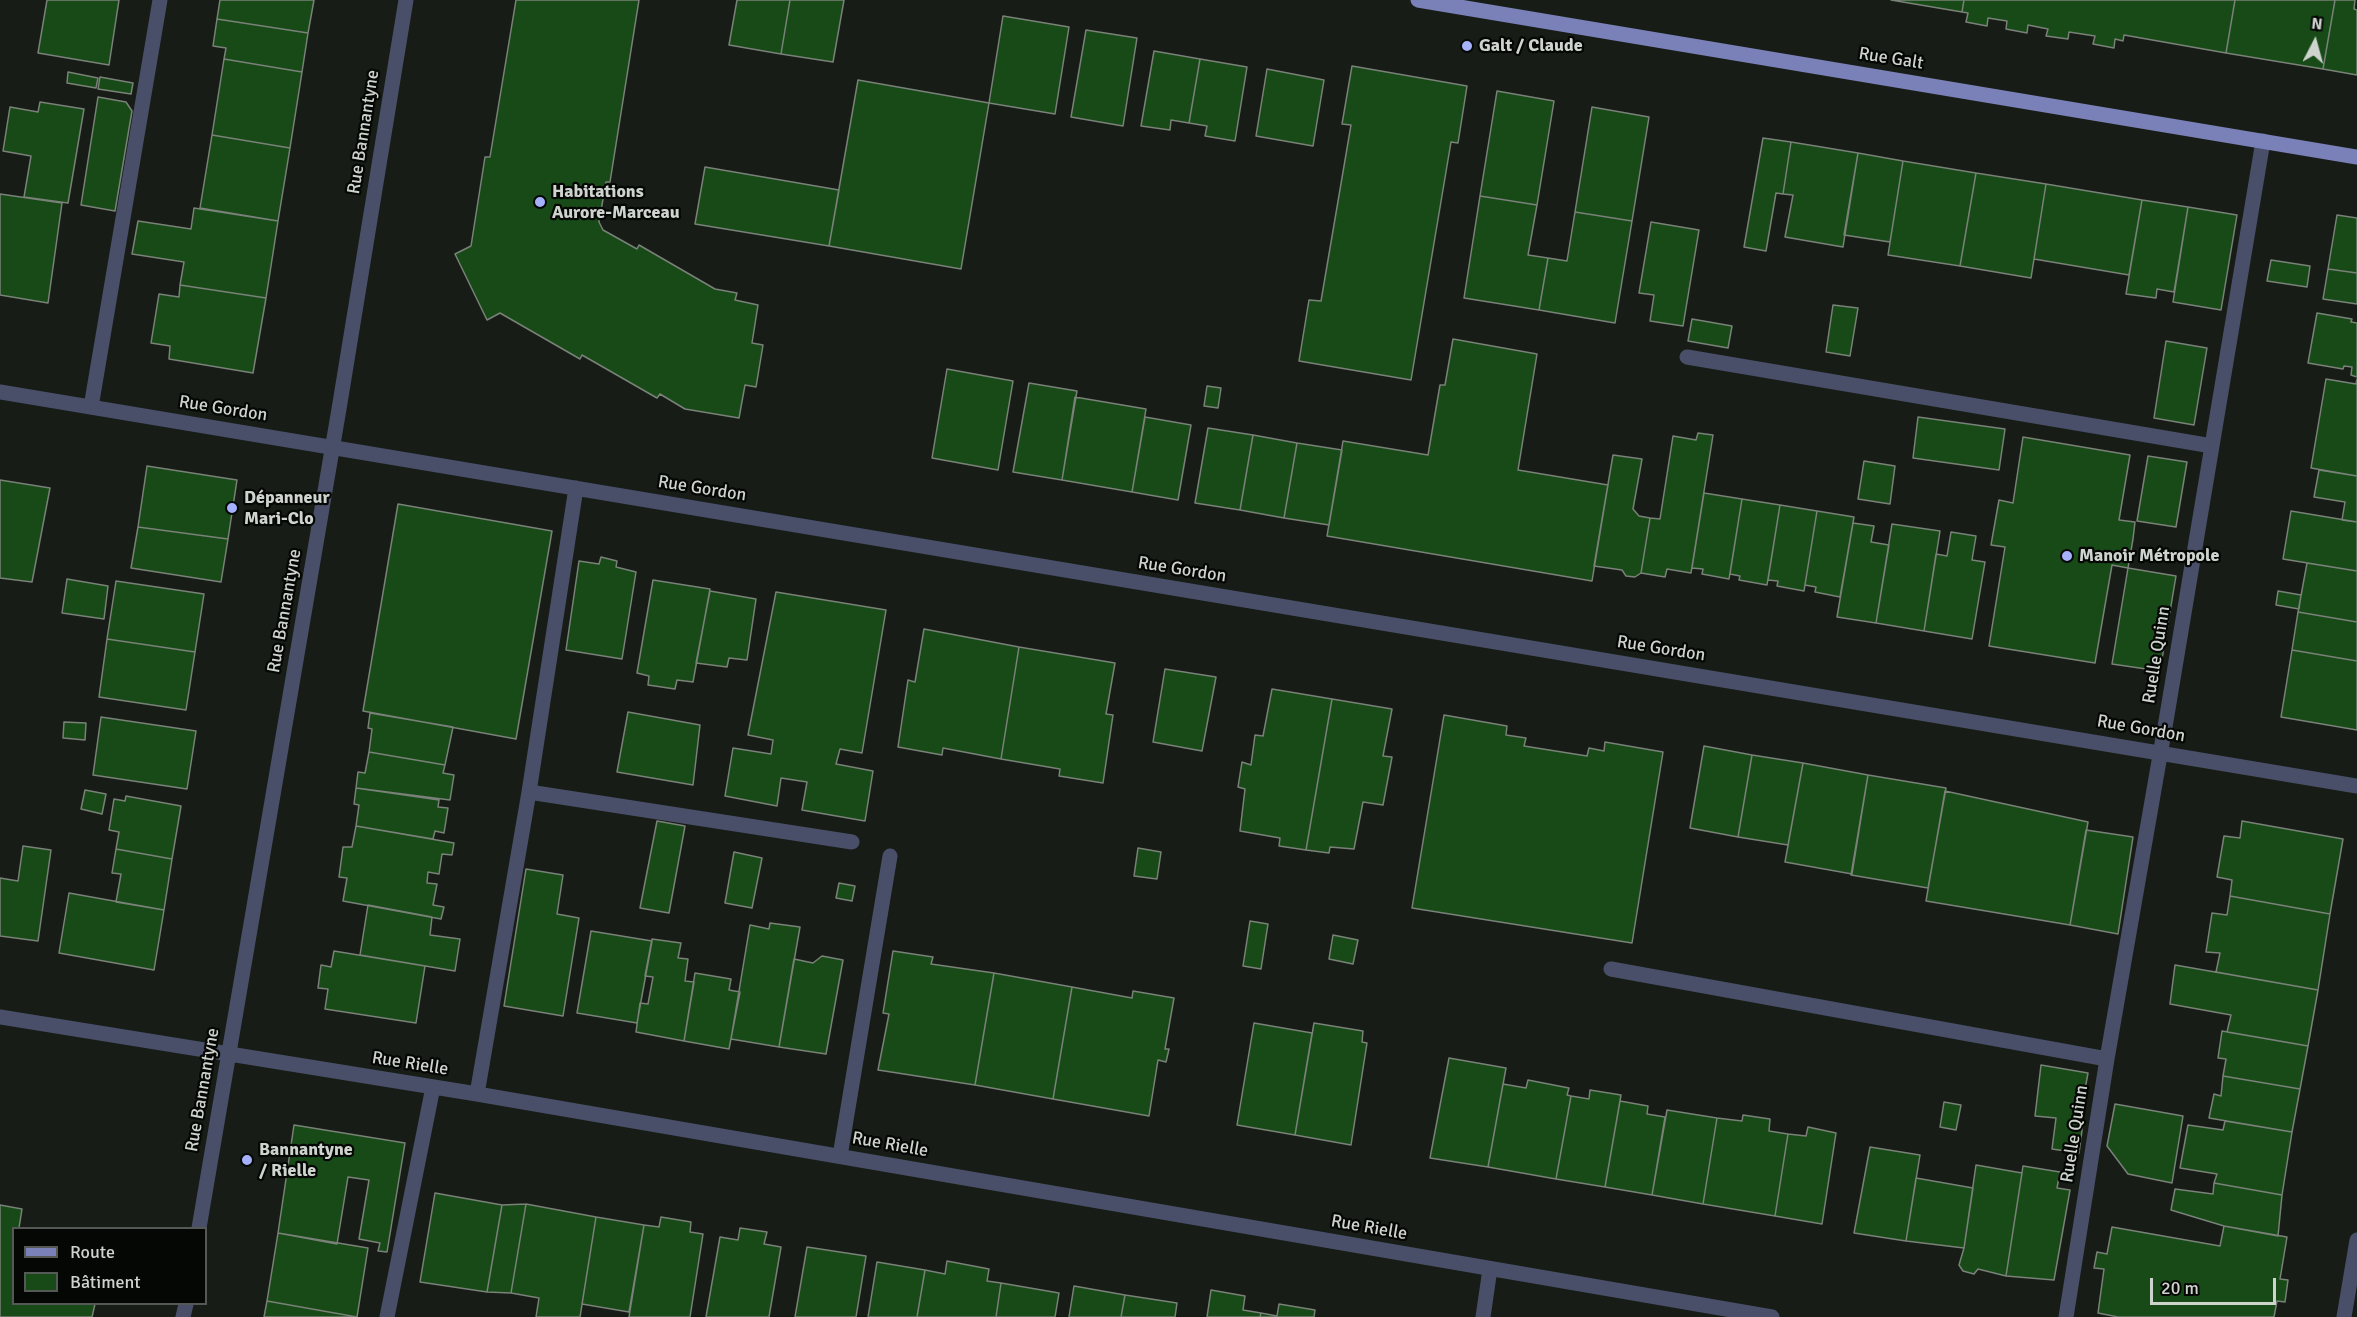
<!DOCTYPE html>
<meta charset="utf-8">
<style>
body{margin:0}
#map{position:relative;width:2357px;height:1317px;overflow:hidden;background:#171d16;font-family:Signika,sans-serif}
canvas{display:block}
.legend{position:absolute;left:12px;top:1227px;width:195px;height:78px;box-sizing:border-box;background:#050705;border:2px solid #555955;margin:0;padding:8px 10px;list-style:none;font-size:18px;color:#ced3ce}
.legend li{display:flex;align-items:center;gap:12px;height:30px}
.legend b{width:30px;border:2px solid #555955}
.north{position:absolute;left:2285px;top:12px;width:60px;height:60px;-webkit-text-stroke:4px #050705;paint-order:stroke;rotate:6deg;font-size:16px;font-weight:700;line-height:24px;text-align:center;color:#ced3ce}
.north::after{content:'';display:block;margin:auto;width:21px;height:27px;background:#ced3ce;clip-path:polygon(50% 0,100% 100%,50% 72%,0 100%)}
.scale{position:absolute;left:2150px;top:1278px;width:126px;height:27px;box-sizing:border-box;border:3px solid #ced3ce;border-top:0;padding-left:8px;font-size:18px;line-height:21px;white-space:nowrap;color:#ced3ce;-webkit-text-stroke:4px #050705;paint-order:stroke}
</style>
<div id="map">
<canvas width="2357" height="1317"></canvas>
<ul class="legend">
<li><b style="height:8px;background:#7981b8"></b>Route</li>
<li><b style="height:16px;background:#174a17"></b>Bâtiment</li>
</ul>
<div class="north">N</div>
<div class="scale">20 m</div>
</div>
<script>
const ctx = document.querySelector('canvas').getContext('2d');
ctx.lineJoin = 'round';
function fillPath(path, color) { ctx.fillStyle = color; ctx.fill(path, 'evenodd'); }
function stroke(path, color, width, dash) { ctx.strokeStyle = color; ctx.lineWidth = width; ctx.lineCap = dash ? 'butt' : 'round'; ctx.setLineDash(dash || []); ctx.stroke(path); }
function drawText(font, color, halo, rows, align = 'center') {
  ctx.font = font + ' Signika,sans-serif'; ctx.lineWidth = 4.5; ctx.setLineDash([]); ctx.textBaseline = 'middle'; ctx.strokeStyle = halo; ctx.fillStyle = color; for (const [text, x, y, turn = 0] of rows) {
    ctx.save(); ctx.translate(x, y); ctx.rotate((+turn || 0) * Math.PI / 180); ctx.textAlign = isNaN(turn) ? turn : align; if (halo) ctx.strokeText(text, 0, 0); ctx.fillText(text, 0, 0); ctx.restore();
  }
}
const building = new Path2D(`
 M47,0H119L109,65L38,53Z
 M220,0H314L308,33L217,19Z
 M516,0H639L610,182H606L599,222L603,230L637,249L639,245L715,289L737,293L735,300L758,305L752,343L763,345L756,387L745,385L739,418L685,409L660,394L657,398L582,355L580,359L500,313L487,320L455,254L471,246L485,157H490Z
 M737,0H790L781,54L729,45Z
 M790,0H844L833,62L781,54Z
 M1891,0H1964L1962,12Z
 M1964,0H2235L2226,53L2124,35L2123,41L2115,39L2114,48L2093,44L2095,36L2069,32L2068,39L2046,36L2048,29L2028,25L2027,33L2006,29L2007,21L1988,18L1987,26L1966,22L1968,13L1962,12Z
 M2235,0H2335L2323,69L2226,53Z
 M2335,0H2355L2354,9L2357,10V75L2323,69Z
 M1003,16L1069,27L1055,114L989,103Z
 M217,19L308,33L302,72L224,59L226,48L213,46Z
 M1086,30L1137,38L1123,126L1071,117Z
 M1154,51L1200,59L1189,123L1171,120L1170,130L1141,126Z
 M224,59L302,72L290,148L212,135Z
 M1200,59L1247,67L1235,141L1205,136L1207,126L1189,123Z
 M1352,66L1467,86L1458,143L1451,142L1411,380L1299,361L1309,300L1321,301L1351,125L1342,124Z
 M1267,69L1324,80L1313,146L1256,136Z
 M68,72L98,78L96,88L67,83Z
 M100,77L133,83L131,94L98,89Z
 M858,80L989,103L961,269L829,246Z
 M1497,91L1554,101L1537,205L1480,196Z
 M98,97L126,102L132,111L115,211L81,205Z
 M40,102L84,109L68,203L24,197L31,156L3,151L10,107L38,112Z
 M1592,107L1649,117L1632,221L1575,212Z
 M212,135L290,148L278,221L200,208Z
 M1763,138L1791,142L1783,194L1776,193L1766,251L1744,247Z
 M1791,142L1858,153L1843,247L1785,237L1793,195L1783,194Z
 M1858,153L1903,161L1890,242L1844,235Z
 M1903,161L1976,173L1960,266L1888,255Z
 M705,167L839,190L829,246L695,224Z
 M1976,173L2046,184L2031,278L1960,266Z
 M2046,184L2142,200L2129,275L2034,259Z
 M0,194L62,203L48,303L0,295Z
 M1480,196L1537,205L1528,255L1548,258L1539,310L1464,298Z
 M2142,200L2188,207L2174,292L2157,289L2156,298L2126,294Z
 M2188,207L2237,215L2221,310L2173,302Z
 M194,208L278,221L266,298L180,285L184,262L132,254L138,221L191,229Z
 M1575,212L1632,221L1615,323L1539,310L1548,258L1567,261Z
 M2337,215L2357,218V273L2328,269Z
 M1651,222L1699,230L1683,326L1650,321L1654,295L1639,293Z
 M2271,260L2310,266L2307,287L2267,281Z
 M2328,269L2357,273V304L2323,299Z
 M180,285L266,298L253,373L169,359L170,346L151,343L159,294L179,297Z
 M1833,305L1858,308L1850,356L1826,352Z
 M2317,313L2352,319L2351,322L2357,323V377L2351,375L2352,367L2344,366L2343,369L2308,363Z
 M1692,319L1732,326L1728,348L1688,341Z
 M1453,339L1537,354L1518,470L1608,485L1592,581L1327,536L1343,441L1428,455L1440,385H1445Z
 M2166,341L2207,348L2194,425L2154,418Z
 M947,369L1013,381L998,470L932,458Z
 M2326,379L2356,384L2357,379V476L2311,468Z
 M1029,383L1077,391L1062,480L1013,472Z
 M1207,386L1221,388L1218,408L1204,406Z
 M1075,397L1146,409L1132,492L1062,480Z
 M1145,417L1191,425L1178,500L1132,492Z
 M1918,417L2005,429L1999,470L1913,458Z
 M1208,428L1253,435L1240,510L1195,503Z
 M1698,433L1713,435L1691,573L1667,569L1665,577L1641,573L1650,518L1660,519L1673,436L1696,440Z
 M1253,435L1297,443L1284,518L1240,510Z
 M2023,437L2130,455L2119,520L2135,522L2133,539L2128,568L2112,565L2095,663L1989,646L2005,547L1991,545L1999,500L2013,503Z
 M1297,443L1342,450L1329,525L1284,518Z
 M1613,455L1642,459L1633,509L1639,516L1650,518L1641,573L1635,577L1626,576L1622,570L1594,566Z
 M2148,456L2187,462L2176,527L2137,521Z
 M1864,461L1895,466L1890,504L1858,499Z
 M147,466L237,480L228,539L138,527Z
 M2319,470L2357,476V522L2342,520L2345,502L2314,497Z
 M0,480L50,488L32,582L0,578Z
 M1704,493L1742,499L1729,579L1702,574L1703,569L1692,568Z
 M1742,499L1780,505L1767,585L1739,580L1740,576L1730,574Z
 M398,504L552,531L516,739L363,711Z
 M1780,505L1817,511L1804,591L1777,586L1778,581L1768,580Z
 M1817,511L1854,517L1840,597L1815,592L1816,587L1805,585Z
 M2291,511L2357,522V571L2283,559Z
 M1853,523L1874,526L1871,542L1889,545L1876,623L1837,617Z
 M1892,524L1940,531L1924,631L1876,623Z
 M138,527L228,539L221,582L131,568Z
 M1951,532L1976,536L1972,560L1985,562L1972,639L1924,631L1936,554L1947,556Z
 M601,557L617,561L616,567L636,572L622,659L566,650L579,561L599,564Z
 M2307,563L2357,571V622L2298,612Z
 M2128,568L2176,576L2160,671L2112,664Z
 M67,579L108,586L104,619L62,613Z
 M653,580L710,589L693,682L677,680L675,689L648,685L649,676L637,673Z
 M116,581L204,594L195,652L107,639Z
 M710,591L756,599L747,660L729,658L727,667L696,663Z
 M2278,591L2301,595L2299,609L2276,605Z
 M776,592L886,610L862,753L840,749L836,764L873,771L865,821L802,810L807,782L781,778L777,806L725,796L733,748L771,754L773,740L748,735Z
 M2298,612L2357,622V661L2292,650Z
 M924,629L1019,647L1001,759L943,748L942,755L898,747L908,680L915,682Z
 M107,639L195,652L186,710L99,697Z
 M1019,647L1115,663L1106,714L1113,715L1103,783L1059,776L1060,769L1001,759Z
 M2292,650L2357,661V730L2281,717Z
 M1165,669L1216,677L1202,751L1153,742Z
 M1272,689L1332,699L1306,850L1279,846L1280,838L1240,831L1245,789L1238,787L1242,762L1251,765L1255,735L1263,736Z
 M1332,699L1392,709L1383,756L1392,757L1383,805L1363,802L1354,849L1330,847L1329,853L1306,850Z
 M628,712L700,725L693,785L617,772Z
 M370,713L453,727L445,765L369,752L372,729L368,728Z
 M1444,715L1507,726L1506,735L1526,738L1524,746L1587,756L1589,748L1604,751L1605,742L1663,752L1632,943L1412,908Z
 M101,717L196,731L187,789L93,775Z
 M64,722L86,723L85,740L63,738Z
 M1704,746L1752,755L1738,837L1690,828Z
 M369,752L445,765L443,773L454,775L450,800L356,788L358,772L365,773Z
 M1752,755L1803,763L1788,845L1738,837Z
 M1803,763L1868,775L1852,874L1785,862Z
 M1868,775L1946,788L1928,888L1851,875Z
 M356,788L439,800L438,807L448,808L444,833L435,831L433,839L356,826L359,805L354,804Z
 M85,790L106,794L102,814L81,809Z
 M1945,791L2088,822L2070,925L1926,901Z
 M126,796L181,806L172,859L116,849L119,832L109,830L114,799L125,801Z
 M657,821L685,826L669,913L640,908Z
 M2242,821L2343,839L2330,914L2230,896L2232,880L2217,877L2224,836L2240,838Z
 M356,826L454,843L452,855L442,854L439,874L428,872L427,883L437,884L433,905L444,907L441,919L343,901L347,878L339,877L343,847H352Z
 M2086,830L2133,837L2118,934L2070,925Z
 M23,846L51,850L38,941L0,936V878L18,881Z
 M1138,848L1161,852L1157,879L1134,876Z
 M116,849L172,859L164,910L116,902L121,874L112,873Z
 M734,852L762,858L752,908L725,903Z
 M526,869L563,875L557,914L579,918L563,1016L504,1006Z
 M839,883L855,886L852,901L836,898Z
 M69,893L164,910L154,970L59,953Z
 M2230,896L2330,914L2318,990L2216,972L2220,953L2206,952L2212,913L2227,915Z
 M368,905L432,917L430,935L460,939L455,971L360,955Z
 M1250,921L1268,924L1261,969L1243,966Z
 M770,923L800,927L779,1047L731,1039L750,925L769,929Z
 M591,931L652,941L637,1023L577,1013Z
 M1333,935L1358,940L1353,964L1329,959Z
 M652,939L681,943L678,958L688,959L685,981L694,982L684,1041L636,1032L640,1003L648,1004L653,977L645,976Z
 M334,951L425,966L416,1023L325,1009L328,989L318,988L321,965L331,967Z
 M893,951L933,957L931,964L994,973L975,1085L878,1070L889,1014L883,1013Z
 M822,956L843,960L826,1054L779,1047L794,959L813,963Z
 M2175,965L2318,990L2308,1046L2227,1032L2231,1015L2170,1004Z
 M695,973L731,979L729,990L740,992L729,1049L684,1041Z
 M994,973L1072,987L1053,1099L975,1085Z
 M1072,987L1132,998L1133,991L1174,998L1165,1049H1169L1166,1062L1158,1060L1149,1116L1053,1099Z
 M1254,1023L1312,1033L1295,1135L1237,1125Z
 M1314,1023L1363,1031L1362,1042L1367,1043L1351,1145L1295,1135Z
 M2222,1031L2308,1046L2300,1089L2223,1076L2226,1059L2218,1058Z
 M1449,1058L1506,1068L1488,1167L1430,1158Z
 M2041,1065L2088,1073L2079,1122L2083,1123L2079,1153L2052,1149L2056,1118L2035,1116Z
 M2223,1076L2300,1089L2292,1132L2209,1118L2214,1094L2221,1096Z
 M1528,1080L1569,1088L1567,1095L1571,1096L1556,1179L1488,1167L1503,1084L1526,1088Z
 M1590,1090L1621,1095L1605,1187L1556,1179L1571,1096L1589,1099Z
 M1620,1101L1648,1106L1647,1114L1665,1117L1652,1195L1605,1187Z
 M1944,1102L1961,1105L1956,1130L1940,1127Z
 M2115,1104L2183,1116L2172,1183L2128,1174L2107,1146Z
 M1667,1110L1717,1118L1703,1204L1652,1195Z
 M1743,1115L1770,1119L1769,1131L1788,1134L1775,1216L1703,1204L1717,1118L1742,1121Z
 M2225,1121L2292,1132L2282,1195L2214,1183L2217,1174L2180,1168L2188,1125L2223,1130Z
 M294,1125L405,1143L387,1252L378,1251L380,1243L359,1239L369,1180L348,1177L337,1244L278,1233Z
 M1808,1127L1836,1133L1822,1224L1775,1216L1788,1134L1806,1136Z
 M1870,1147L1920,1155L1906,1241L1854,1233Z
 M1976,1165L2022,1173L2006,1276L1978,1269L1974,1274L1963,1271L1959,1265L1964,1248Z
 M2023,1166L2060,1172L2057,1188L2070,1190L2054,1280L2006,1276Z
 M1916,1178L1973,1188L1964,1248L1906,1241Z
 M2214,1183L2282,1195L2278,1236L2224,1226L2171,1210L2175,1189L2213,1194Z
 M435,1193L502,1205L487,1292L420,1282Z
 M526,1204L511,1293L487,1292L502,1205Z
 M526,1204L596,1217L580,1317H536L539,1298L511,1293Z
 M0,1205L22,1209L19,1228H14V1304H95L92,1317H0Z
 M596,1217L644,1225L629,1312L582,1304Z
 M661,1217L691,1222L690,1232L703,1234L690,1317H629L644,1225L659,1227Z
 M2224,1226L2287,1237L2280,1279L2288,1280L2285,1302L2277,1301L2274,1317H2118L2098,1313L2104,1269L2094,1268L2097,1252L2107,1254L2112,1227L2220,1246Z
 M740,1228L767,1232L764,1244L781,1247L769,1317H706L720,1237L738,1240Z
 M278,1233L368,1248L357,1317L267,1301Z
 M807,1247L866,1256L856,1317H795Z
 M947,1261L989,1269L987,1281L1001,1283L996,1317H917L925,1270L945,1274Z
 M877,1262L925,1270L917,1317H868Z
 M1001,1283L1059,1293L1055,1317H996Z
 M1074,1286L1125,1295L1121,1317H1069Z
 M1211,1290L1245,1296L1243,1310L1261,1313L1260,1317H1207Z
 M1125,1295L1177,1303L1175,1317H1121Z
 M267,1301L357,1317H264Z
 M1279,1304L1315,1310L1314,1317H1260L1261,1313L1277,1316Z`);
fillPath(building, '#174a17');
stroke(building, '#798178', 1.5);
stroke(new Path2D(`
 M1687,357L2212,446
 M0,392L2357,786
 M91,407L160,0
 M529,792L852,842
 M1611,969L2107,1059
 M0,1017L477,1094L1772,1317
 M477,1094L529,792L576,488
 M840,1156L890,856
 M199,1228L339,409L406,0
 M183,1317L186,1304
 M387,1317L433,1087
 M1483,1317L1490,1269
 M2066,1317L2107,1059L2166,721L2263,141
 M2344,1317L2357,1240`), '#4a4f69', 15);
stroke(new Path2D(`
 M1418,0L2357,157`), '#7981b8', 15);
for (const [x, y, r, color] of [
 [1467,46,6,"#a6b1fc"],
 [540,202,6,"#a6b1fc"],
 [232,508,6,"#a6b1fc"],
 [2067,556,6,"#a6b1fc"],
 [247,1160,6,"#a6b1fc"]
]) { const dot = new Path2D(); dot.arc(x, y, r, 0, 2 * Math.PI); ctx.fillStyle = color; ctx.fill(dot); stroke(dot, '#050705', 2); }
drawText('bold 18px', '#ced3ce', '#050705', [
 ["Galt / Claude",1479,46],
 ["Habitations",552,192],
 ["Aurore-Marceau",552,213],
 ["Dépanneur",244,498],
 ["Mari-Clo",244,519],
 ["Manoir Métropole",2079,556],
 ["Bannantyne",259,1150],
 ["/ Rielle",259,1171]
], 'left');
drawText('18px', '#ced3ce', '#050705', [
 ["Rue Galt",1891,59,9],
 ["Rue Bannantyne",364,132,-81],
 ["Rue Gordon",223,409,9],
 ["Rue Gordon",702,489,9],
 ["Rue Gordon",1182,570,9],
 ["Rue Bannantyne",285,611,-80],
 ["Rue Gordon",1661,649,9],
 ["Ruelle Quinn",2157,655,-81],
 ["Rue Gordon",2141,729,10],
 ["Rue Rielle",410,1064,9],
 ["Rue Bannantyne",203,1090,-80],
 ["Ruelle Quinn",2075,1134,-81],
 ["Rue Rielle",890,1145,10],
 ["Rue Rielle",1369,1228,10]
]);
</script>
